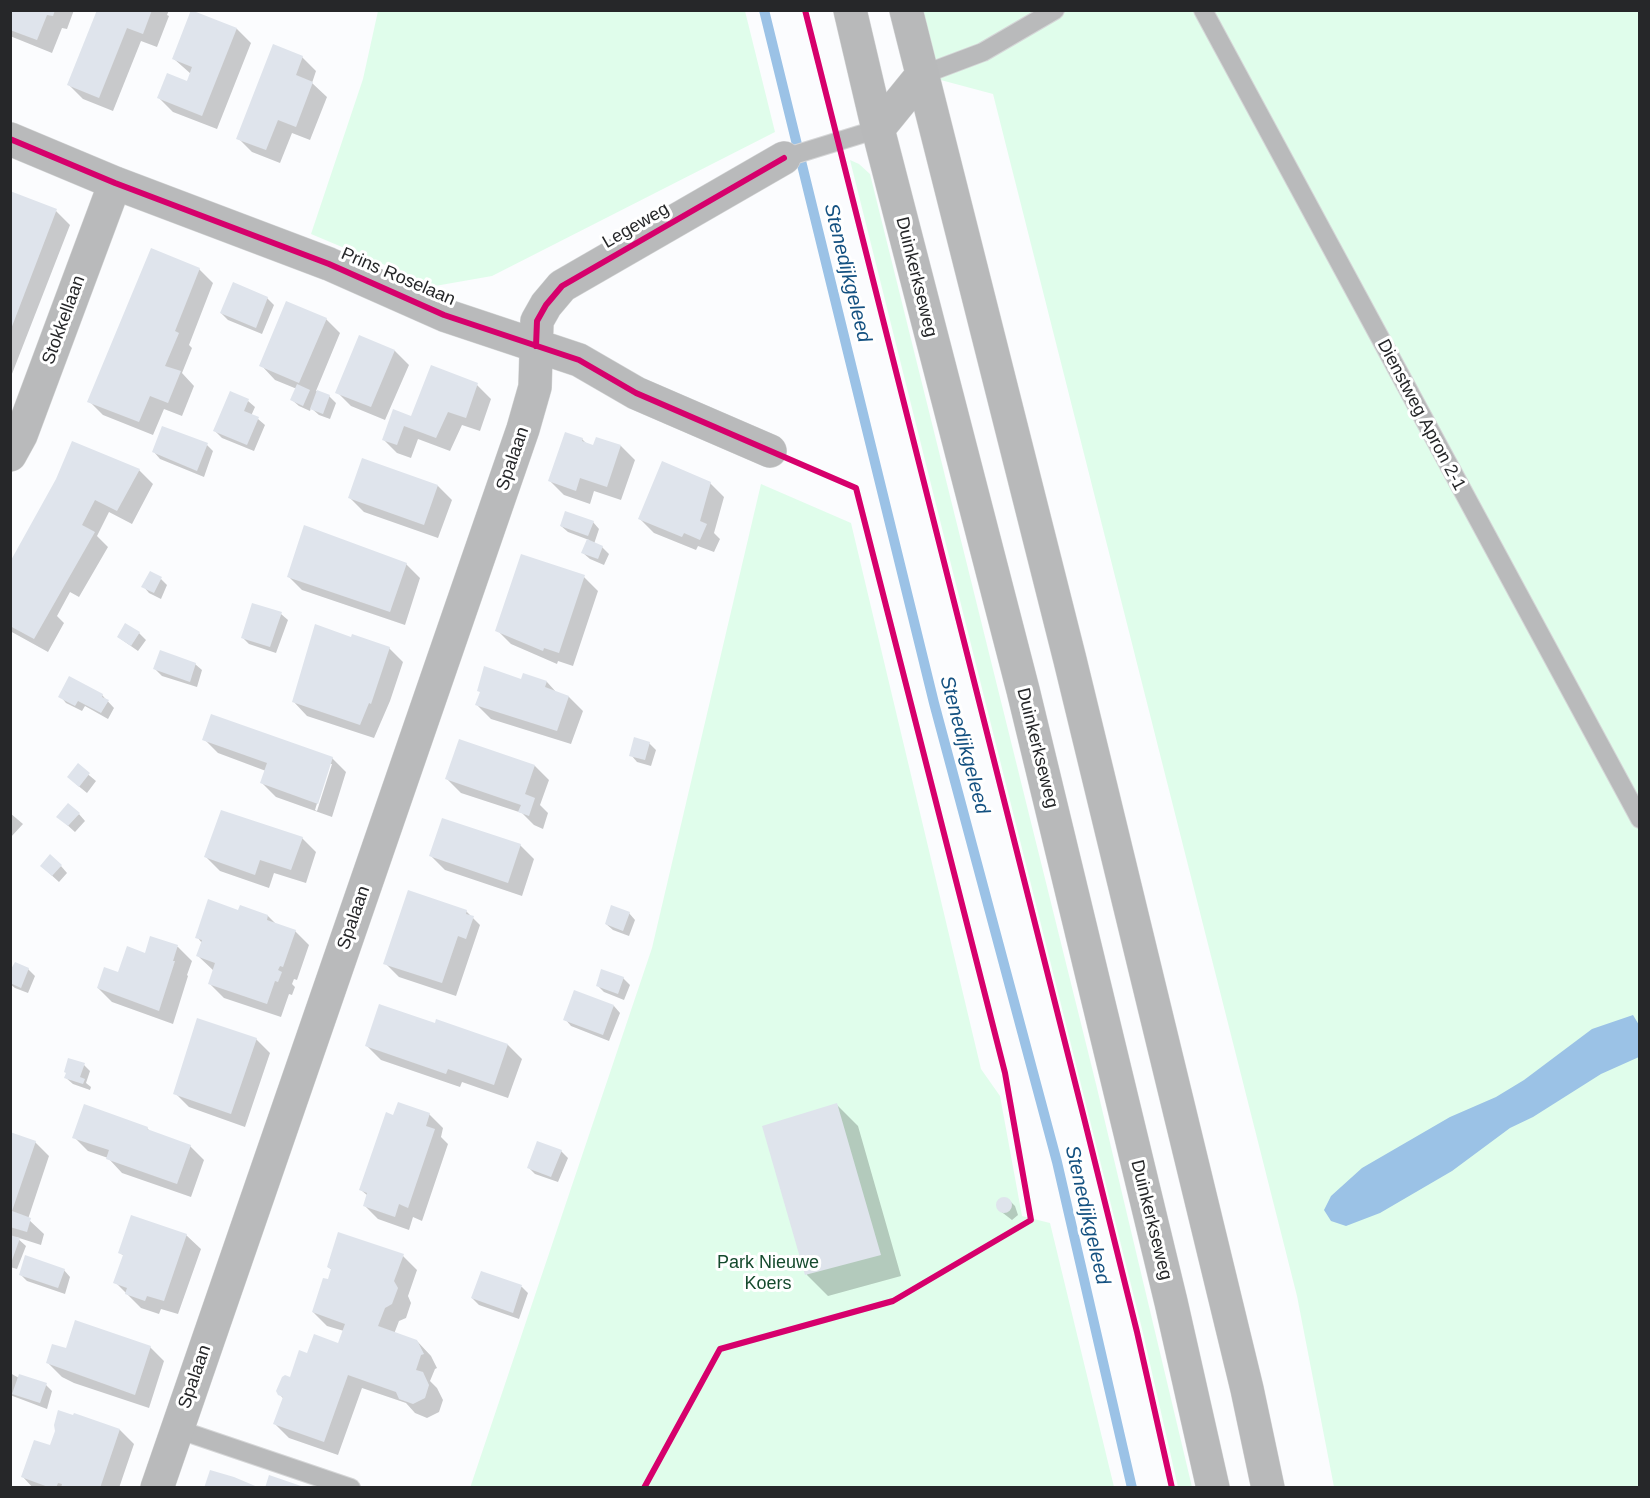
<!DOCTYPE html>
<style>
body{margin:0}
#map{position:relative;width:1650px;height:1498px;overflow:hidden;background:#fbfcfe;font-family:Helvetica,sans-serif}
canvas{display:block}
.frame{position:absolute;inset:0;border:12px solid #262729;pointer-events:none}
</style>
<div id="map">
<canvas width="1650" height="1498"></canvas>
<div class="frame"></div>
</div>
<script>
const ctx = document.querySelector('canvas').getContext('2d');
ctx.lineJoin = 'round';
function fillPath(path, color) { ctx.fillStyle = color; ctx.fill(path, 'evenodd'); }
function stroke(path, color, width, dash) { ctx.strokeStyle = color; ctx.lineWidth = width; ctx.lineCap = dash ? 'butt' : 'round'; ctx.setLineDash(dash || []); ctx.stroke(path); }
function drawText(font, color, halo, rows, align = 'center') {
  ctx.font = font + ' Helvetica,sans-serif'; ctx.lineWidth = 6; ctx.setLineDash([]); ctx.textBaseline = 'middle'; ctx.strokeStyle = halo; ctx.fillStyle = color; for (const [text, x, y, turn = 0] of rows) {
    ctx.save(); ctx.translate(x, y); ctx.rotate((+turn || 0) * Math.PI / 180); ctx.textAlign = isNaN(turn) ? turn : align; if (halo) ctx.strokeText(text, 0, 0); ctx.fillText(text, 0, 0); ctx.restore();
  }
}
fillPath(new Path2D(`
 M378,11H745L775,132L492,276L435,286L311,234L363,79Z
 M906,11H1639V1487H1334L1297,1296L993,94L922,75Z
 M850,160L859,164L870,174L1096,1084L1192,1487H1178L1143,1333Z
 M761,484L851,523L981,1069L1000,1096L1022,1216L1050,1223L1114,1487L470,1488L652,948Z`), '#e0fdeb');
fillPath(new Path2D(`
 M1633,1015L1639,1025V1057L1601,1074L1533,1117L1510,1128L1452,1171L1380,1213L1346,1226L1331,1221L1324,1210L1331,1196L1362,1168L1450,1117L1496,1097L1524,1080L1592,1029Z`), '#9bc2e6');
fillPath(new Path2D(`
 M10,10H74L67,29L62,28L52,53L10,36Z
 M98,10H169L167,15L169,16L157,47L141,41L113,111L83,99L69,85Z
 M192,12L237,29L251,43L217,129L173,112L159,98L187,82L191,74L174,59Z
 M302,57L316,71L312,83L327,97L310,140L292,133L280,163L252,152L238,138Z
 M10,193L56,211L70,225L10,379Z
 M199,269L213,283L189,345L192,348L182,373L194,386L182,416L164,409L153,435L103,415L89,401Z
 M267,298L274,305L262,334L228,320L221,313Z
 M326,319L340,333L316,391L329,396L336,403L330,419L319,415L311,408L310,411L299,406L292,400L297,389L275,380L261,365Z
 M360,337L395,351L409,365L385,420L351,406L337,392Z
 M477,385L491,399L480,431L462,425L450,451L418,439L411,458L397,453L383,439L412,418Z
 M248,401L255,407L251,416L258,419L265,425L254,451L222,438L215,431Z
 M582,439L587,444L594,447L621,446L635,460L621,500L594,491L590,504L564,495L550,481Z
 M207,445L213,451L204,477L160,459L154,452Z
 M139,470L153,484L132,524L109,512L97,536L108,547L79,597L70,592L57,616L64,623L48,652L10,631V565L57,479Z
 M710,483L724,497L714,533L720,539L714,552L698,546L696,550L654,533L640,519Z
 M438,486L452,500L438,538L364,512L350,498Z
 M593,522L599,529L594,544L602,547L609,554L604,565L590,559L583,553L589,540L568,532L561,526Z
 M406,564L420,578L405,625L302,590L288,576Z
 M584,577L598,591L573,666L558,661L557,664L511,644L497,630Z
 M161,579L167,585L161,599L149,593L143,586Z
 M281,614L288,620L276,653L249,644L243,638Z
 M139,633L146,640L138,651L118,637Z
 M352,639L389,648L403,662L390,701L374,738L307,716L293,701Z
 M195,664L202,670L197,687L162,676L155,669Z
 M524,675L547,682L557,693L569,697L583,711L571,744L491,719L477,705L522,681Z
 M102,695L114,708L108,719L85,706L82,711L66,703L60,696Z
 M204,739L332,758L346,772L332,817L276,797L262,783L266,771L218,753ZM329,764H332L317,811L315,810Z
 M649,743L656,750L651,766L637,762L631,755Z
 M78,766L96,781L87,793L76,784Z
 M535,766L549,780L540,805L548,813L543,829L534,825L522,813L461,793L447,779Z
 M10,813L23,824L10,838Z
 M79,814L85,821L75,832L65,823Z
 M302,838L316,852L306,883L274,873L269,888L220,871L206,857Z
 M520,845L534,859L522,896L445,870L431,856Z
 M61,866L67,873L59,882L48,872Z
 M466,911L480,925L456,996L399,977L385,963Z
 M239,912L268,916L276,924L295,931L309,945L297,980L294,979L292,984L295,987L292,995L289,994L281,1017L224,998L210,984L214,971L198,956L202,943L197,937Z
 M629,913L635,920L629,936L613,930L606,924Z
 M151,938L178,947L192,961L187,975L188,976L173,1024L112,1002L98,988L146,954Z
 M28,969L35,976L28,993L15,988L10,984V975Z
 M623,978L630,985L624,1000L604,992L598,986Z
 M614,1006L620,1013L609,1041L571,1026L565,1019Z
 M436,1025L508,1045L522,1059L508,1098L462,1082L460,1087L381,1060L367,1046Z
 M256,1039L270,1053L245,1127L189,1107L175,1093Z
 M84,1065L90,1071L86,1083L91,1087L90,1090L73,1084L66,1078Z
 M837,1105L858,1126L901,1276L828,1296L807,1275L764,1127Z
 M429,1114L443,1128L441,1137L448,1144L422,1221L413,1217L409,1230L378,1219L364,1205L368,1196L361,1190L394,1117Z
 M147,1128L152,1133L190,1146L204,1160L191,1197L122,1173L108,1158L88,1151L74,1137Z
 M10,1134L35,1142L49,1156L28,1219L44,1234L41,1245L16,1237L26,1246L17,1269L10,1267Z
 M561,1151L568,1158L558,1182L535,1174L529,1168Z
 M1004,1199H1008L1015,1206L1018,1215L1012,1220L999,1210V1201Z
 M186,1235L201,1249L178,1314L161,1309L159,1314L141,1308L115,1282L124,1256L120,1253Z
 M403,1256L417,1270L408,1296L411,1303L406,1318L399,1321L394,1334L417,1341L431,1356L437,1368L435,1369L430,1381L437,1388L443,1400L439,1412L427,1418L415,1413L406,1403L362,1388L338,1455L289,1438L275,1424L284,1399L279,1394L308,1355L339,1345L344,1331L327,1326L313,1312L329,1281L332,1270L328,1267Z
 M64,1270L70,1277L65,1294L27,1281L20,1274Z
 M482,1272L522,1287L528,1293L519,1319L479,1305L472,1298Z
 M150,1347L164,1361L149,1408L74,1383L62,1377L48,1363L66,1350Z
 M10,1373L19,1378L46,1385L52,1391L47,1409L10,1395Z
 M75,1415L120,1430L134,1444L119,1488H33L23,1477L51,1447Z`), '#0003');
stroke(new Path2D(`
 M764,10L934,703L1057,1162L1132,1488`), '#9bc2e6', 10);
fillPath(new Path2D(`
 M10,10H55L53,16L47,15L37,40L10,30Z
 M97,10H152L143,34L127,28L99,98L67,85Z
 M191,10L237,28L202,116L157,98L167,73L187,81L192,67L172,59Z
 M273,44L303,56L296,75L313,82L296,127L278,120L266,150L236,139Z
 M10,191L57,209L11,329H10Z
 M151,248L200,268L175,331L179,333L165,366L181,371L168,403L150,396L139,422L87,402Z
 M233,282L268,297L256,328L220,313Z
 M286,301L327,318L299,383L259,366Z
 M359,335L395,350L371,407L335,393Z
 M431,365L478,383L466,418L448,412L436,438L404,426L397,445L382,440L393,409L411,416Z
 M297,384L310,390L303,406L290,400Z
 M317,390L330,395L323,414L310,409Z
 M230,391L249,399L244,411L259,417L247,445L213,431Z
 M162,426L208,443L197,471L152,452Z
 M565,432L583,438L582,441L593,445L596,437L621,445L607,487L580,478L576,491L548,481Z
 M72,441L140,469L117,511L95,500L82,525L95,532L34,639L10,626V562L56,479Z
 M362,458L438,485L424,525L348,498Z
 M662,461L711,482L700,521L707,524L700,540L684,533L682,537L638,519Z
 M565,511L594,521L588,536L560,526Z
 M304,525L407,563L390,612L287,577Z
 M587,539L603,546L598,559L581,553Z
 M521,554L585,575L559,653L544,648L543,651L495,631Z
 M150,571L162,577L154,593L141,587Z
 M252,603L282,612L270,647L241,638Z
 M125,623L140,632L131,646L117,637Z
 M315,624L351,637L352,634L390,647L371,704L369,703L360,725L292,702Z
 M160,650L196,663L190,682L153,669Z
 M484,666L521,679L523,673L547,681L545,687L569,696L557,731L475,705L480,692L477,691Z
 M69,676L103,694L102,697L109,700L101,713L78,701L75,706L58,697Z
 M211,714L333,757L318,804L260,783L267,763L202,740Z
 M634,737L650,742L645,760L629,756Z
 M459,739L535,765L525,794L535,798L529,816L518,812L521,805L445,779Z
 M78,763L90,773L79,787L67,777Z
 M68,803L80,813L68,826L56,817Z
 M221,810L303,837L291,870L260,860L255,875L204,857Z
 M442,818L521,844L508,883L429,856Z
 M50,854L62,865L52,876L40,866Z
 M408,890L467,910L466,914L474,916L466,939L458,936L442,983L383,964Z
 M208,899L238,910L240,905L268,915L267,920L296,930L283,967L280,966L278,970L282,972L278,982L275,981L267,1004L208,984L215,963L196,956L202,940L195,938Z
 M611,905L630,912L623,931L605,924Z
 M150,936L178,945L173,961H175L159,1011L97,988L104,967L118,972L127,946L145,953Z
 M15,962L29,968L21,988L10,983V971Z
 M601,969L624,977L618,994L596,986Z
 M574,990L614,1005L603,1035L563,1020Z
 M379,1004L435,1023L436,1019L508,1044L494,1085L448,1069L446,1074L365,1046Z
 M197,1018L257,1038L231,1114L173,1094Z
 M68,1058L85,1063L80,1077L85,1079L83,1084L64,1078L66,1073L64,1072Z
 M398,1102L430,1113L426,1126L435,1129L408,1208L399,1204L395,1217L363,1206L367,1193L359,1190L386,1112L393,1115Z
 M837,1103L881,1255L805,1275L762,1126Z
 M84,1104L148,1127L147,1129L191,1145L177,1184L106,1159L109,1150L72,1138Z
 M10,1132L36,1141L12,1211L31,1218L27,1232L10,1227Z
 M537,1141L562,1150L551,1177L527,1168Z
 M996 1205a8 8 0 1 1 16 0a8 8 0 1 1-16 0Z
 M131,1215L187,1234L164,1301L147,1296L145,1301L125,1294L127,1288L113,1283L123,1255L118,1253Z
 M338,1232L404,1254L394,1281L398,1288L392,1304L385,1308L378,1326L417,1340L424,1354L421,1355L416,1370L423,1372L429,1385L425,1398L413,1404L399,1399L396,1392L348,1375L324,1442L273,1424L283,1397L278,1395L276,1391L282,1377L285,1375L290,1377L299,1350L307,1353L314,1334L338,1343L345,1324L312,1312L323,1278L328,1279L331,1269L327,1267Z
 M10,1235L20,1238L11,1263H10Z
 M25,1255L65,1269L58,1288L19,1275Z
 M481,1271L522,1285L513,1313L471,1298Z
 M75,1320L151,1346L135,1395L46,1363L52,1344L66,1348Z
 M19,1374L47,1383L40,1403L12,1394Z
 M58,1410L73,1415L74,1413L120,1429L100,1488H61L62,1484L58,1483L56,1488H51L21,1477L34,1440L50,1445L55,1431L54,1425Z
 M210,1470L234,1477L260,1488H204Z
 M269,1475L304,1487V1488H265Z`), '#dfe4ec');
const service = new Path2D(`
 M1203,10L1640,819
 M922,75L983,52L1055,10
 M784,158L878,129
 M177,1429L351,1488`);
const minor = new Path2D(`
 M10,139L115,183L329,264L444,315L579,360L636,393L770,451
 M10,455L21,435L115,183
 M157,1488L523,429L535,387L537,321L546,305L562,286L784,158`);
const secondary = new Path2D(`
 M850,10L878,129L1023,690L1171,1302L1213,1488
 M906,10L1070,660L1247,1389L1268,1488
 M878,129L922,75`);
stroke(service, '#d5d6d7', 20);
stroke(minor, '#d5d6d7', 34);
stroke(secondary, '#d5d6d7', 34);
stroke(service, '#b9babb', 18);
stroke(minor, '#b9babb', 33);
stroke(secondary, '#b8b9ba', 33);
stroke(new Path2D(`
 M805,10L1084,1118L1137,1332L1172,1488
 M10,139L115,183L329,264L444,315L579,360L636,393L856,488L1005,1073L1031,1220L893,1301L720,1349L644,1488
 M536,346L537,321L546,305L562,286L784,158`), '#d6006c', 6);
drawText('18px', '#262729', '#fff', [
 ["Legeweg",636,226,-30],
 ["Prins Roselaan",398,277,23],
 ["Duinkerkseweg",916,277,76],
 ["Stokkellaan",64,320,-70],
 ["Dienstweg Apron 2-1",1421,415,62],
 ["Spalaan",513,459,-71],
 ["Duinkerkseweg",1037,748,76],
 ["Spalaan",354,918,-71],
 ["Duinkerkseweg",1151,1220,76],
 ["Spalaan",195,1377,-71]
]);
drawText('18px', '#154a2d', '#fff', [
 ["Park Nieuwe",768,1263],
 ["Koers",768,1284]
]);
drawText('italic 20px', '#145181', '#fff', [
 ["Stenedijkgeleed",847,273,76],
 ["Stenedijkgeleed",964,745,75],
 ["Stenedijkgeleed",1087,1215,77]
]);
</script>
